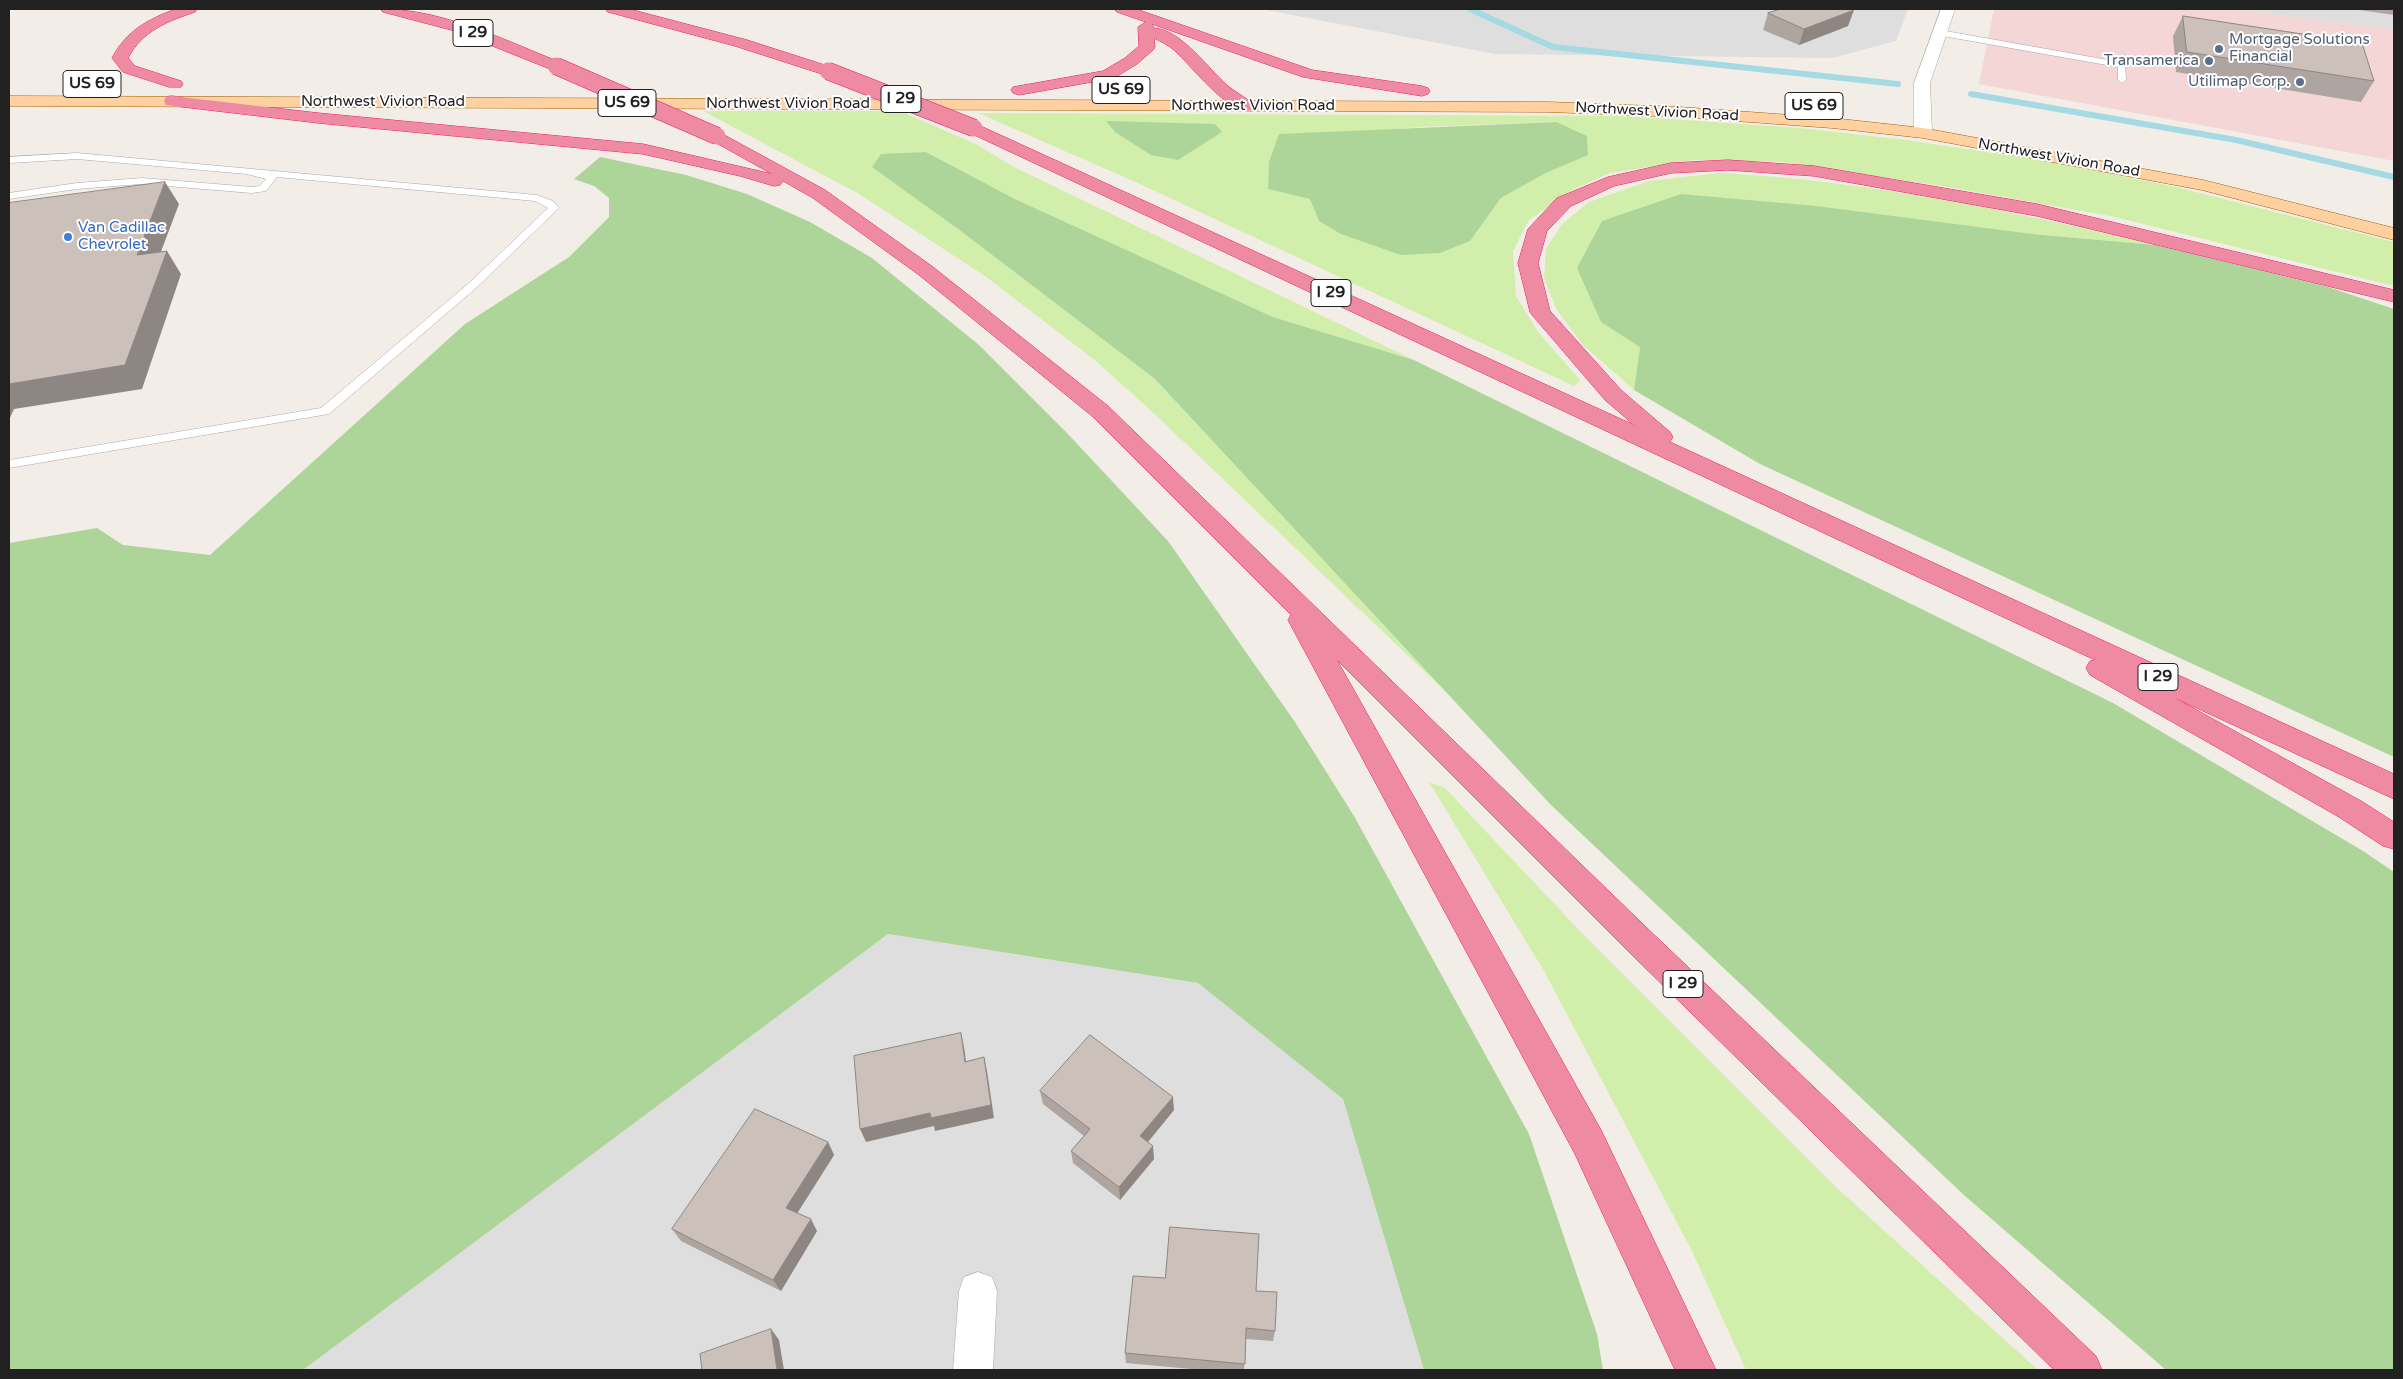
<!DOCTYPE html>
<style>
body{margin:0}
#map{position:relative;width:2403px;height:1379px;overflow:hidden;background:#f2eee7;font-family:"Varela Round",sans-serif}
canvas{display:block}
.frame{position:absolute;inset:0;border:10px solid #212121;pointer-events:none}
</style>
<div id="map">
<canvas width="2403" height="1379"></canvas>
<div class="frame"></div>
</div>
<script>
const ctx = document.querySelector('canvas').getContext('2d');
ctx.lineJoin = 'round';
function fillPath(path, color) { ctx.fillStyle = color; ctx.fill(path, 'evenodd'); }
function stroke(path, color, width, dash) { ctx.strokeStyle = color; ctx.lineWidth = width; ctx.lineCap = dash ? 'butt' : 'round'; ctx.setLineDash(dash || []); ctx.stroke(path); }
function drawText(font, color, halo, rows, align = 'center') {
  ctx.font = font + ' "Varela Round",sans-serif'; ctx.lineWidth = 4; ctx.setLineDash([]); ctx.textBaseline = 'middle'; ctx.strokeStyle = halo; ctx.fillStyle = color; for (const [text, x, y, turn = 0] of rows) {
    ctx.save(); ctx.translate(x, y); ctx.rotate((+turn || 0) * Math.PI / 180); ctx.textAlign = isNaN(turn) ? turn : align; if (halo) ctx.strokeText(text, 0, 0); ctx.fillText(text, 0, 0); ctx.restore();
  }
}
fillPath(new Path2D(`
 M1261,9H1908L1896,41L1832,58L1495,54Z
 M2231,9H2394V29Z
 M888,934L1198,983L1343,1099L1424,1370H303Z`), '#dfdede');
fillPath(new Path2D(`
 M1994,9H2231L2394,29V161L1979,84Z`), '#f4d6d7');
fillPath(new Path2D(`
 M703,111H900L976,144L1012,166L1414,360L1273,317L1015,199L926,152L872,166L958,229L1155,379L1445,691L1159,418L1096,361L985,276L859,194Z
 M978,113L1627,116L1800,128L1906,140L2040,160L2176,187L2394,242V286L2115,217L1948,187L1782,162L1694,160L1610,173L1572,190L1529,220L1513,251L1516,296L1538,332L1580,380L1574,386L1131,180ZM1557,122L1587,136L1588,155L1544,174L1501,198L1470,241L1319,221L1311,199L1361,132L1419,127Z
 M1718,173C1866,180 2012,211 2156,245L2032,234L1640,347L1634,390L1583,345L1556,309L1544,278L1546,248L1563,223L1589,202L1649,181Z
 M1429,782L1445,788L1576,927L1837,1188L2038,1370H1746L1692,1251L1544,971Z`), '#d1efaa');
fillPath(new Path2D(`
 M1106,121L1215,124L1222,132L1178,160L1151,155L1115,132Z
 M1557,122L1587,136L1588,155L1544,174L1501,198L1470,241L1440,253L1401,255L1341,234L1319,221L1310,199L1268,189L1269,162L1279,134Z
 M926,152L1015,199L1273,317L1414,360L2113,703L2363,851L2394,872V1370H2166L1965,1196L1551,805L1155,379L958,229L872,167L881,154Z
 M600,157L686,175L747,194L810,222L872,258L979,345L1067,433L1168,541L1295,722L1354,816L1529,1134L1597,1334L1603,1370H1424L1343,1099L1198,983L888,934L303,1370H9V543L97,528L123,545L210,555L465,324L569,257L609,217V198L594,186L574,179Z
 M1681,194L1816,206L2032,234L2156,245L2328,287L2394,309V757L1760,464L1634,390L1640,347L1601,322L1577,268L1602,221Z`), '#aed599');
stroke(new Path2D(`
 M1470,9L1553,47L1898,84
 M1971,94L2236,140L2394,177`), '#a5d9e3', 6);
const service = new Path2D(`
 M1940,30L2125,63L2126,80L2122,83L2118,80V67L1937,35L1936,33Z
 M77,153L537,195L553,201L559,208L476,288L329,414L9,468V460L321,408L468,284L548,208L535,201L277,177L266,191L252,193L142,184L77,189L9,199V193L77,183L142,178L252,187L259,186L266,179L247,174L77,159L9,163V157Z`);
const minor = new Path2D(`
 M1941,9H1955L1930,83L1932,133L1929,137H1917L1914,133V83Z
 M978,1272L992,1277L997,1291L993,1370H953L959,1291L964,1277Z`);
const primary = new Path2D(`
 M9,96L1548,102L1680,107L1832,118L1923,128L2203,180L2394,228V240L2202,190L1923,138L1832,128L1680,117L1548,112L9,106Z`);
const motorway = new Path2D(`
 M176,9H197L195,12C168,21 142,31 128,58L135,66L181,81L183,84L181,87H169L123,72L112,58C126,31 148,19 176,9Z
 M381,9C443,9 504,40 562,63L564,66L562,69H550L455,31L383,12Z
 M606,9H629L747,40L834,68L836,71L834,74H822L735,46L608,12Z
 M1115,9H1136L1312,70L1422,86L1428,88L1430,91L1428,94L1422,96L1303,77L1152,24L1154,28C1182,30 1208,69 1229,87C1236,92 1244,97 1251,102L1253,106L1251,110C1228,115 1191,65 1175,51C1169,45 1161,42 1154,38L1155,47L1153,50L1137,64L1114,78L1019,95L1013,93L1011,90L1013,87L1103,71L1125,58L1139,46L1138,27L1146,22L1117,12Z
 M172,96L318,113L643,144L772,174L711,140L708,136L711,132L717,131L825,190L933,267L1108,406L1646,927L2096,1356L2102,1370H2054L1624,947L1337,660L1601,1130L1716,1370H1675L1575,1154L1288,620L1291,615L1092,416L919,275L813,198L783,181L780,185L774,186L740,176L643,154L318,123L166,105L164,101L166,97Z
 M974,123L1634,425L1605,400L1533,316L1530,312L1518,263L1528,229L1557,198L1608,177L1671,163L1728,160L1814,166L2037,204L2394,290V302L2037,216L1814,176L1728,170L1671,173L1614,186L1571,206L1547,231L1538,263L1550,311L1621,390L1670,432L1673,437L1670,442L2394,774V799L2175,698L2361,801L2394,822V849L2383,846L2339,817L2090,675L2086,668L2090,661L2095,660L968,132L965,128L968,124Z`);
stroke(service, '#a8a8a8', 1);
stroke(minor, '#a8a8a8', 1);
stroke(primary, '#9f6000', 1);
stroke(motorway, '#ea1b6f', 1);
fillPath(service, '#fff');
fillPath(minor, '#fff');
fillPath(primary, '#ffd0a0');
fillPath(motorway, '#ef8aa3');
const motorwayBridge = new Path2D(`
 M556,66L717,136
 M828,71L974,128`);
stroke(motorwayBridge, '#ea1b6f', 18, []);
stroke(motorwayBridge, '#ef8aa3', 17);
fillPath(new Path2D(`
 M2353,9H2394V15Z
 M1768,13L1848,26L1799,45L1763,30Z
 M2183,16L2374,81L2361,102L2176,72L2173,36Z
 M1040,1091L1174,1110L1148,1142L1154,1159L1120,1200L1073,1163L1071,1151L1084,1136L1043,1104Z
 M828,1142L834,1155L797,1213L817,1231L781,1291L681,1241L672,1229Z
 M1256,1291L1275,1331L1273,1341L1246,1339L1244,1370H1202L1126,1363L1125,1353Z`), '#afa5a0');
fillPath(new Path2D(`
 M1854,10L1848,26L1799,45L1804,29Z
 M165,182L179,204L151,278L137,255Z
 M167,251L181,274L142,389L14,409L9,420V384Z
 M961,1033L964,1047L968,1075L965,1062Z
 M984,1057L987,1071L994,1118L935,1131L934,1126L866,1142L860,1129Z
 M1173,1097L1174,1110L1142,1149L1140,1136Z
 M828,1142L834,1155L793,1220L786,1208Z
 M1153,1146L1154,1159L1120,1200L1119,1187Z
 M811,1219L817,1231L781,1291L773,1280Z
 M771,1329L779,1340L784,1370H777Z`), '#8e8682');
const building = new Path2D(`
 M1781,9H1853L1854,10L1804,29L1768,13Z
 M2183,16L2362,43L2374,81L2187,52Z
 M165,182L137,255L167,251L125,365L9,384V203Z
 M961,1033L965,1062L984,1057L991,1105L931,1118L930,1113L860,1129L854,1056Z
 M1090,1035L1173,1097L1140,1136L1153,1146L1119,1187L1071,1151L1090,1129L1040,1091Z
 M755,1109L828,1142L786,1208L811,1219L773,1280L672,1229Z
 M1170,1227L1259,1234L1256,1291L1277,1292L1275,1331L1246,1328L1245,1364L1125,1353L1133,1276L1165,1278Z
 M771,1329L777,1370H702L700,1354Z`);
fillPath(building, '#cbc0ba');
stroke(building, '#8e8682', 1);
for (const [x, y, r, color] of [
 [2219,49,5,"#5c6f8a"],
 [2209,61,5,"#5c6f8a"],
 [2300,82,5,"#5c6f8a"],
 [68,237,5,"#3f7fe0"]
]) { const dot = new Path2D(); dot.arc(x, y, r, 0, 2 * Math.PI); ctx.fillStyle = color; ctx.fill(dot); stroke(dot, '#fff', 2); }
drawText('15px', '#4e5e75', '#fff', [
 ["Mortgage Solutions",2229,40,"left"],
 ["Financial",2229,57,"left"],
 ["Transamerica",2199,61],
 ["Utilimap Corp.",2290,82]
], 'right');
drawText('15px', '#212121', '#fff', [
 ["Northwest Vivion Road",383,102],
 ["Northwest Vivion Road",788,104],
 ["Northwest Vivion Road",1253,106],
 ["Northwest Vivion Road",1657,112,3],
 ["Northwest Vivion Road",2059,158,10]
]);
drawText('15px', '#366cbe', '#fff', [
 ["Van Cadillac",78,228],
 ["Chevrolet",78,245]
], 'left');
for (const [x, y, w] of [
 [473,33,40],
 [92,84,58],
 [1121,90,58],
 [901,99,40],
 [627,103,58],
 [1814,106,58],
 [1331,293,40],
 [2158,677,40],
 [1683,984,40]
]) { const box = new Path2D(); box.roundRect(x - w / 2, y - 13.5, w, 27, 4); ctx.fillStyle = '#fff'; ctx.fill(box); stroke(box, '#212121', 1); }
drawText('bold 16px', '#212121', null, [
 ["I 29",473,33],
 ["US 69",92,84],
 ["US 69",1121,90],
 ["I 29",901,99],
 ["US 69",627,103],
 ["US 69",1814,106],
 ["I 29",1331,293],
 ["I 29",2158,677],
 ["I 29",1683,984]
]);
</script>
